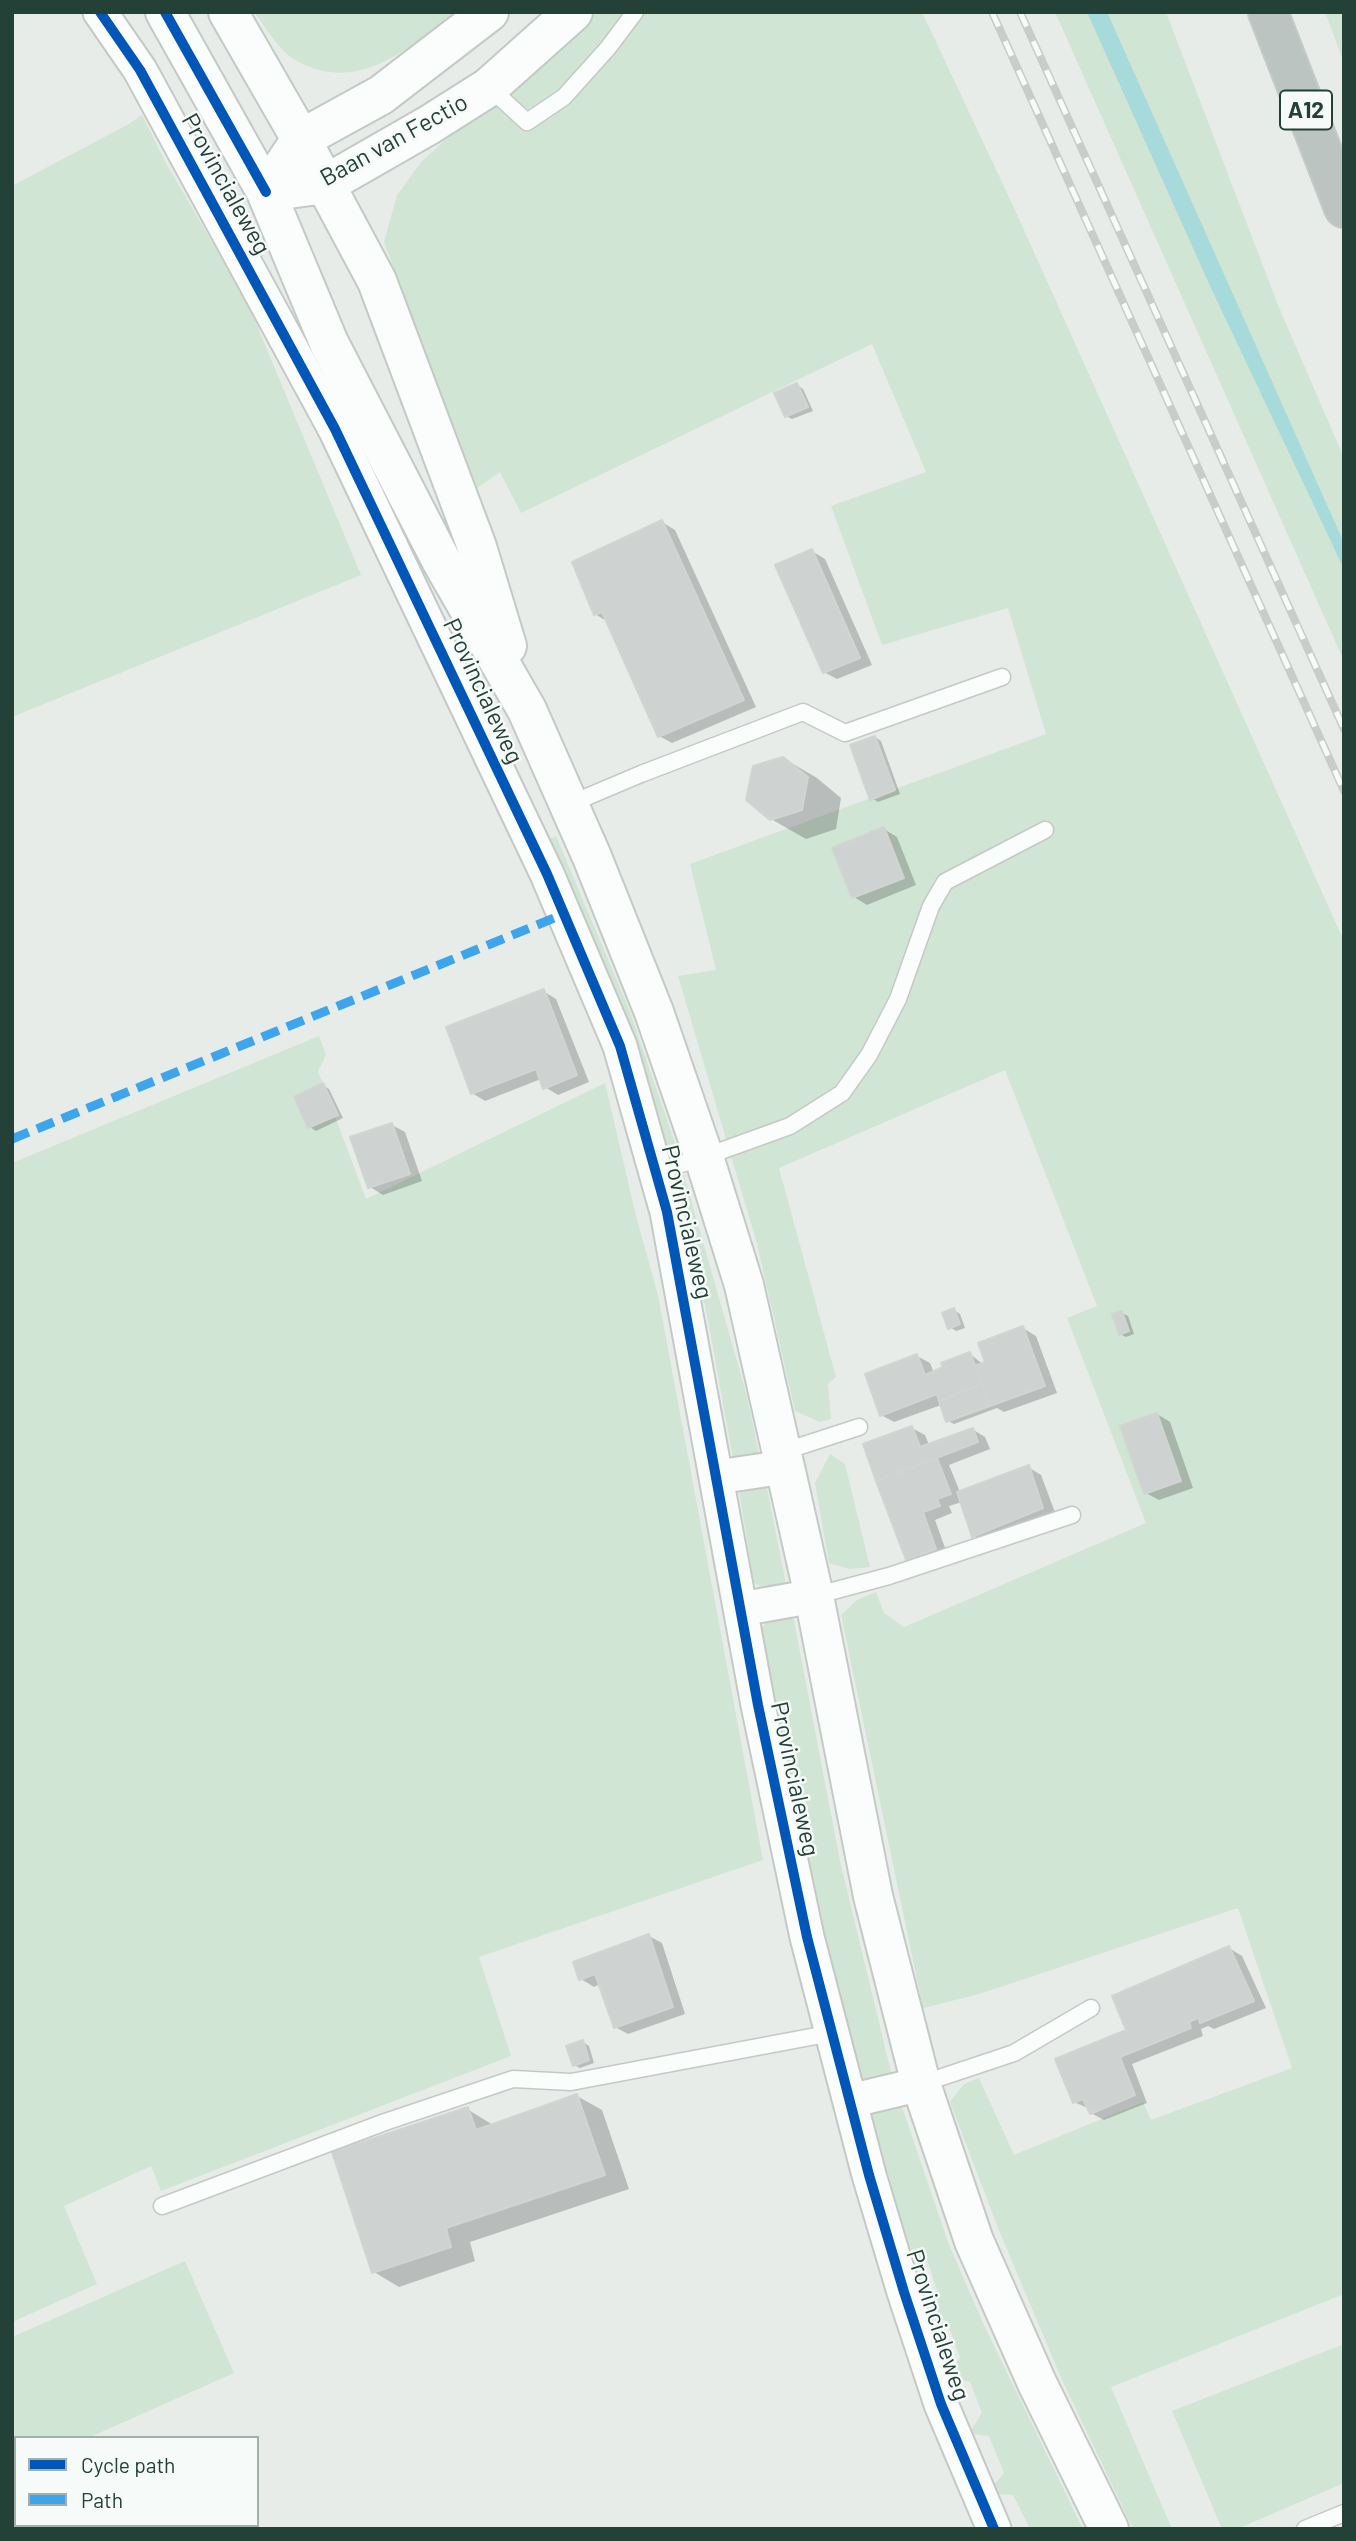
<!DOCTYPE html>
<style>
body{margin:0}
#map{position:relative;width:1356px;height:2541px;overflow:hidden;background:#e7ece9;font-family:Barlow,sans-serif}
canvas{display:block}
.frame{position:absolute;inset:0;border:14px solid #234136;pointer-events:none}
.legend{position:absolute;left:14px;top:2436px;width:245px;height:91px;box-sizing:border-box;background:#f6faf8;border:2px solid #a2b0aa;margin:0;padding:9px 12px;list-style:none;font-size:21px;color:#234136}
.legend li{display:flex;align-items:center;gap:14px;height:35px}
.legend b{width:35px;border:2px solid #a2b0aa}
</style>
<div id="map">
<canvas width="1356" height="2541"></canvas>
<div class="frame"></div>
<ul class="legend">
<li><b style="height:9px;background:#0057b8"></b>Cycle path</li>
<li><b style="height:9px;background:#3ea4eb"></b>Path</li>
</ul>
</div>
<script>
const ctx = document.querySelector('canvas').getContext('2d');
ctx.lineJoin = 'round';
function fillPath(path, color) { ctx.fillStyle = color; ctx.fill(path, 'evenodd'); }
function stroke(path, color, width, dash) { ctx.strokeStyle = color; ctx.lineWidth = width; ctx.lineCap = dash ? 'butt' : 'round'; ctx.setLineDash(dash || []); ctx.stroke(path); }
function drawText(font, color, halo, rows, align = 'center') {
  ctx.font = font + ' Barlow,sans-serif'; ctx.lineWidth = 5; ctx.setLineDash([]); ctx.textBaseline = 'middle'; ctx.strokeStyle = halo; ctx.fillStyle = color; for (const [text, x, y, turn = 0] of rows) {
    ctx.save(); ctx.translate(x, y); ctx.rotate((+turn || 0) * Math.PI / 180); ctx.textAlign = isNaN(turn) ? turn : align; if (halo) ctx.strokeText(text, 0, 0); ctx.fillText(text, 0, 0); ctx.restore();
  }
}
fillPath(new Path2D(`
 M254,12H455C410,48 357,95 297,61C279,51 266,28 254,12Z
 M593,12H922L1015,210L1344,941V2294L1111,2387L1172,2529H1133L1062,2380L998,2228L950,2102L964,2084L979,2078L1014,2155L1143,2102L1151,2120L1292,2068L1238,1908L979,1994L923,2008L841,1615L857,1600L876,1592L884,1613L904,1627L1146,1523L1067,1318L1097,1306L1005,1070L779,1168L836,1377L828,1384L831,1419L820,1422L795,1411L757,1244L678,976L716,970L690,864L1046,734L1008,608L882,645L831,506L926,472L872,344L521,513L500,472L477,488L384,242L397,195L422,161L489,100Z
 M1055,12H1166L1278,305L1344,458V661Z
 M1325,12H1344V63Z
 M142,115L166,163L248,304L361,575L12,717V186L127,125Z
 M556,836L629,1009L677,1149L669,1154C636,1046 594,943 550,839Z
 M319,1036L326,1055L318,1071L366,1199L605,1083L636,1216L658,1295L763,1860L479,1957L511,2056L161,2191L151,2166L64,2206L97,2284L12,2322V1163Z
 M684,1175L747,1396L760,1459H733L708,1320L677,1177Z
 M830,1454L845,1464L870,1567L849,1569L829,1563L815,1483Z
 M765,1478L787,1589L771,1591L754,1583L739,1491L750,1481Z
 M792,1610L840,1861L893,2080L879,2084L856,2075L825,1950L759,1630L776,1613Z
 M900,2101L948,2242L983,2323L1083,2529H1030L1013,2495L998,2494L994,2485L1004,2473L989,2436L972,2434V2429L982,2413L970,2382L953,2377L950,2370L960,2358L947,2321L931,2317L928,2308L939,2297L928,2262L913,2256L869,2121L882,2104Z
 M185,2261L234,2373L88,2438H16V2469L12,2471V2337Z
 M1344,2344V2483L1237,2529H1222L1172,2411Z`), '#d0e5d4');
fillPath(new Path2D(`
 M1087,12H1107L1344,543V569L1211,288Z`), '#a7dada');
fillPath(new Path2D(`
 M797,385L803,389L813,411L792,419L786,416Z
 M662,522L675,530L756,707L672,743L659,736L608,622L595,614Z
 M812,551L825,559L872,665L837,679L824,672Z
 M875,737L881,741L900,794L878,802L872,798Z
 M783,758L817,778L841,798L836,829L806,839L771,819Z
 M884,829L897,837L916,885L867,905L854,897Z
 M543,991L556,999L589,1082L558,1095L545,1087L541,1079L485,1101L472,1093Z
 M323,1085L329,1089L343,1118L316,1131L310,1127Z
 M392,1125L405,1132L422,1181L383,1195L370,1187Z
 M954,1310L960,1314L965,1328L956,1331L950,1327Z
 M1122,1313L1128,1316L1134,1334L1126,1337L1120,1334Z
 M1023,1328L1036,1336L1057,1393L1004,1412L997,1408L954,1424L948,1421L941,1405L894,1422L881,1415L917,1356L930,1363L934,1373L970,1354L984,1365Z
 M1157,1414L1170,1422L1193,1488L1159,1500L1146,1493Z
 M912,1428L925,1435L929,1445L972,1429L985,1437L990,1449L949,1465L960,1492L1028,1467L1041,1475L1056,1515L986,1543L973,1535L962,1502L949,1506L952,1513L935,1520L948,1556L920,1566L907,1559L865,1445Z
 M649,1936L662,1943L685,2014L628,2034L615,2027L600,1984L594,1987L581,1979Z
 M1229,1948L1242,1956L1266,2008L1214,2029L1208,2026L1201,2029L1203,2036L1132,2064L1147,2103L1104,2120L1091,2113L1090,2109L1074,2102L1128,2031Z
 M583,2042L589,2046L594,2063L580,2068L574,2065Z
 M577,2096L602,2110L629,2189L470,2242L475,2261L399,2287L374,2272L467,2109L493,2125Z`), '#0003');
const building = new Path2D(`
 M797,383L808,407L785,417L774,393Z
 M662,520L744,700L658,737L602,612L594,615L572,562Z
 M812,549L860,658L823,673L775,565Z
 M875,736L895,790L870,800L850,745Z
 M783,757L808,777L802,810L770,820L746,800L753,766Z
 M884,827L904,878L852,898L832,848Z
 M544,989L577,1075L543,1089L536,1069L471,1094L446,1027Z
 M323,1083L338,1115L308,1128L294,1097Z
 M392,1123L410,1174L368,1188L350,1137Z
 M954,1308L960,1324L948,1329L942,1313Z
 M1122,1311L1129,1331L1119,1335L1112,1314Z
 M1023,1326L1045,1386L990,1406L975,1366L985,1362L978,1343Z
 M970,1352L982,1384L939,1401L937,1394L880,1416L865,1374L917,1354L925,1375L943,1367L941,1363Z
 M982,1384L990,1406L946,1422L939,1401Z
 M1157,1413L1181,1481L1144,1494L1120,1426Z
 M912,1426L920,1447L973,1428L978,1442L876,1481L863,1444Z
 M937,1458L951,1494L937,1499L940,1506L923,1512L936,1549L906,1560L876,1481Z
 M1029,1465L1043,1508L972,1537L957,1492Z
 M649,1934L673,2007L614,2028L595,1974L579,1980L573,1962Z
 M1229,1946L1254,2001L1200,2023L1198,2018L1189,2022L1191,2028L1120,2057L1135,2095L1090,2114L1083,2099L1073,2103L1055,2059L1126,2030L1112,1996Z
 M583,2040L589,2060L573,2066L566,2046Z
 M577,2094L605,2175L446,2228L451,2247L372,2273L332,2152L468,2107L476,2130Z`);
fillPath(building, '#ced3d1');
stroke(building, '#d0d5d2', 2);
const lane = new Path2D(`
 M489,87L527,122L564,97L608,48L635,12
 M570,804L641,774L803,712L845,733L1002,677
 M655,1172L704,1157L790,1126L842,1093L869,1055L898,999L931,906L945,882L1045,830
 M782,1452L859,1427
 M814,1596L889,1576L1072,1515
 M921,2084L1014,2053L1091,2008
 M162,2206L385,2122L513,2079L571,2082L832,2033
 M1305,2529L1344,2513`);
const street = new Path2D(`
 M100,12L140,70L335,429L547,874L620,1046L667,1212L758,1705L807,1937L869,2175L904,2292L941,2404L994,2529
 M717,1477L785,1467
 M741,1609L814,1596
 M850,2101L921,2084`);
const secondary = new Path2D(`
 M165,12L266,192L329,343L442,562L527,710L592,857L654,1012L704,1157L744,1285L814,1596L873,1896L921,2084L974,2241L1037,2383L1109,2529
 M228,12L301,139L377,281L477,547L507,646
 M489,12L381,95L301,139L266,192L326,184L429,125L489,87L573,12`);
const highway = new Path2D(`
 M1268,12L1344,208`);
stroke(lane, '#c4c9c6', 19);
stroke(street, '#c4c9c6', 37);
stroke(secondary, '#c3cac6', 42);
stroke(highway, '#c2cbc7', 42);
stroke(lane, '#fbfcfc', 16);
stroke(street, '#fbfcfc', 33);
stroke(secondary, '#fbfcfc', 38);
stroke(highway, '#bbc4c1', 38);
const rail = new Path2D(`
 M992,12L1344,791
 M1020,12L1344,729`);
stroke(rail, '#c8cdca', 8);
stroke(rail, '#f6faf8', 5, [16]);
stroke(new Path2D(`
 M12,1139L564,914`), '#3ea4eb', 9, [18, 9]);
stroke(new Path2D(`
 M100,12L140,70L335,429L547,874L620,1046L667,1212L758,1705L807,1937L869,2175L904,2292L941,2404L994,2529
 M165,12L266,192`), '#0057b8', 10);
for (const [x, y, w] of [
 [1306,110,52]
]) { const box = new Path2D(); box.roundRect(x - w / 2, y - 19.5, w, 39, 5); ctx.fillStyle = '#f6faf8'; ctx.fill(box); stroke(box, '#234136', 2); }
drawText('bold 23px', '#234136', null, [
 ["A12",1306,110]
]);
drawText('24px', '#234136', '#f6faf8', [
 ["Baan van Fectio",394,140,-29],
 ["Provincialeweg",226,184,61],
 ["Provincialeweg",483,691,65],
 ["Provincialeweg",687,1222,77],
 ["Provincialeweg",795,1779,78],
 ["Provincialeweg",938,2325,72]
]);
</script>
